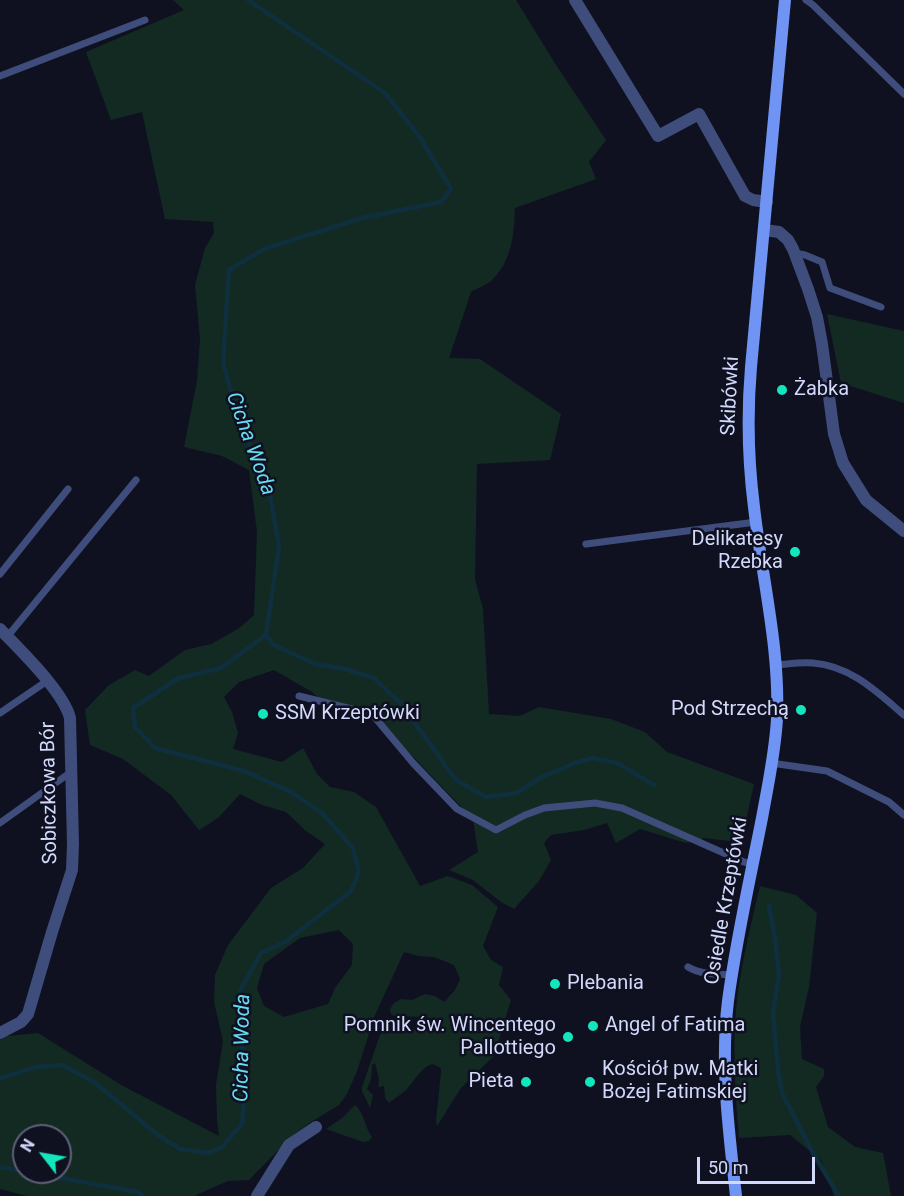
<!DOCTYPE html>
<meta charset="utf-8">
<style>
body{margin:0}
#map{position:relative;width:904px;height:1196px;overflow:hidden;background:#0f1120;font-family:Roboto,sans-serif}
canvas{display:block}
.north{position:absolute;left:12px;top:1124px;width:60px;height:60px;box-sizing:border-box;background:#0f1120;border:2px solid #5d6178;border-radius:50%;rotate:301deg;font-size:16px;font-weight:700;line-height:24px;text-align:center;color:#d2d9fb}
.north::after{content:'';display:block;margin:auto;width:21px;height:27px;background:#13e6bd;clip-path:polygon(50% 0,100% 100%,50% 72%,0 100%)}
.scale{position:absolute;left:697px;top:1157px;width:118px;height:27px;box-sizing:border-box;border:3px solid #d2d9fb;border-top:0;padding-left:8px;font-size:18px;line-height:21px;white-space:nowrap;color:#d2d9fb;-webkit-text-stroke:4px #0f1120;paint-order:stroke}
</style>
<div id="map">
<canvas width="904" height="1196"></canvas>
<div class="north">N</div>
<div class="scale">50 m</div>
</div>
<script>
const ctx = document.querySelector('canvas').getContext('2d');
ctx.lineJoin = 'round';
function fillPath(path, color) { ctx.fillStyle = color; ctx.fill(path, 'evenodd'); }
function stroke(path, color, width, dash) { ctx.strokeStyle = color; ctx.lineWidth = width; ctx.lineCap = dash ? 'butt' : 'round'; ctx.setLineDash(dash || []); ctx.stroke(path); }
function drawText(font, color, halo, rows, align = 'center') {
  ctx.font = font + ' Roboto,sans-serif'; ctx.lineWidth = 5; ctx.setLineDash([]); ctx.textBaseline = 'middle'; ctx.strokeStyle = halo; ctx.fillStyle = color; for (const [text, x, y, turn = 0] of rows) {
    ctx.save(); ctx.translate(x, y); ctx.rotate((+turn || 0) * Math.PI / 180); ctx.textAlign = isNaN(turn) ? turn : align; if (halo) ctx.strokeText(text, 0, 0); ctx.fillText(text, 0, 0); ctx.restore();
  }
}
fillPath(new Path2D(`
 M173,0H516L556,65L606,140L589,162L596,179L515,208C514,234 512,261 492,280C487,285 477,288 471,292L449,358L480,359L561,414L550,460L477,464L475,579L483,609L489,714L520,716L539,707L611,719L645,732L667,752L754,784L744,829L737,842L704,838L686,843L640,829L616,843L607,823L584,830L551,835L544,843L551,860L539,881L514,909L501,902L473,880L449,870L478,852L473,819L394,737L364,714L325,704L312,692L274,670L239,682L224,697L232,712L238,733L233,749L282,762L303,748L317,774L330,787L354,792L376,807L420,886L448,876L472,885L498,907L483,946L491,960L503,967L499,985L511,1000L494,1056L461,1088L437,1126L436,1121L441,1072V1068L432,1064C420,1068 414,1082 405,1091C400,1095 394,1099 389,1103L385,1098L384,1086L378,1087L379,1079L375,1063L372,1065L371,1079L367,1089L373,1095L370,1108L362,1091V1087L380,1035L385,1028C399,1031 410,1031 424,1028L429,1022L427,1019L423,1017L394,1016L391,1014L390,1009L394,1003L401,999L412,1000L425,994L435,996L444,1002L455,990L460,979L454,965L434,957L419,956L404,952L375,1015L357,1071L347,1094L339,1105L308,1124L293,1135L249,1180L228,1181L196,1195V1196H27L0,1189V1039L7,1036L38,1033L123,1086L219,1136L217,1120L216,1085L223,1041L214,1002L215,975L228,945L271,888L303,868L325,844L306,831L286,812L262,805L240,794L218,818L199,830L171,795L123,759L90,745L85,710L109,685L135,670L149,676L185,650L211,644L238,629L254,615L257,532L249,470L222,456L184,447L197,381L200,339L195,285L205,248L214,233L213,222L165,219L142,112L111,120L86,52L184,10ZM339,930L353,944L352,965L335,988L328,1004L284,1017L264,1006L257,988L264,964L300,938ZM24,1136H60V1172H24Z
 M827,314L904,331V403L841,383Z
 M760,886L796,895L817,913L809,987L800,1027L802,1059L824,1069V1076L816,1087L828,1127L855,1147L883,1153L891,1196H834L821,1160L790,1135L739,1138C735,1092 732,1045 737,999C742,961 751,924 760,886Z
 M355,1105C364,1112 365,1128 372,1137L369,1141L363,1142L326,1129L342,1118Z`), '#122a22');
stroke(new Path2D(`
 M266,635L274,645L315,664L345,669L374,678L401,704L456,780L486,797L517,793L540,778L575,763L593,758L617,763L654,785
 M769,906L775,938L779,975L773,1012L778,1070L782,1093L814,1155L839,1196
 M0,1078L37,1067L62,1065L94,1082L158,1135L180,1149L208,1153L222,1147L242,1124L244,1100L240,991L261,953L285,942L351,891L359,872L353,848L322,813L291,792L244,771L155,748L135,727L133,708L179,678L221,668L266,635L279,546L269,489L238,417L223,363L229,270L264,249L362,218L441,202L451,189L419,136L385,93L248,0
 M0,1167L24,1171
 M28,1172L138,1192L143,1196`), '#0f2f3f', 4.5);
stroke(new Path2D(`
 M806,0L813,5L904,94
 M0,76L145,20
 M795,253L805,255L822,262L830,288L881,307
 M586,544L756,522
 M0,574L68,489
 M7,637L136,480
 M776,665C788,664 801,662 813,663C851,666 877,692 904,715
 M299,696L372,714L413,763L457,809L496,830L525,815L544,808L595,803L622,808L744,862L753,864
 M0,713L47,681
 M771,763L827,771L889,802L904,815
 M0,823L71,772
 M688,967C701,975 718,974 732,975`), '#3e4d7b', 7);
stroke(new Path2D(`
 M575,0L658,136L699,114L745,196L753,200L767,202
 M764,230L779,232L788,240L793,249L808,289L817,317L822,344L834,434L843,463L866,500L904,531
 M0,629C20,650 63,691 70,718L73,844L72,870L52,932L28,1014L21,1022L0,1033
 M257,1196L289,1145L316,1127`), '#3e4d7b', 12);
stroke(new Path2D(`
 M736,1196C729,1132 720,1066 728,1001C736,940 750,879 762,818C768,785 775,753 777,719C780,648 762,578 754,507C748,460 747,414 751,367L785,0`), '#7094f3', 12);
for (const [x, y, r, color] of [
 [782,390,6,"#13e6bd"],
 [795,552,6,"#13e6bd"],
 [801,710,6,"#13e6bd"],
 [263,714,6,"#13e6bd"],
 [555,984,6,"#13e6bd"],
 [593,1026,6,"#13e6bd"],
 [568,1037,6,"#13e6bd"],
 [526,1082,6,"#13e6bd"],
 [590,1082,6,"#13e6bd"]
]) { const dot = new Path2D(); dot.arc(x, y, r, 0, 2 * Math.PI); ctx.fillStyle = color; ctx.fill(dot); stroke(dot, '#0f1120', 2); }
drawText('20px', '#d2d9fb', '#0f1120', [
 ["Żabka",794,390],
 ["Delikatesy",783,540,"right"],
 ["Rzebka",783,563,"right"],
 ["Pod Strzechą",789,710,"right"],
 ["SSM Krzeptówki",275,714],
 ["Plebania",567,984],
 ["Pomnik św. Wincentego",556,1026,"right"],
 ["Pallottiego",556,1049,"right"],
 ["Angel of Fatima",605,1026],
 ["Kościół pw. Matki",602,1070],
 ["Bożej Fatimskiej",602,1093],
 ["Pieta",514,1082,"right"]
], 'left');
drawText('20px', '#d2d9fb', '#0f1120', [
 ["Skibówki",731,396,-87],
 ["Sobiczkowa Bór",50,793,-91],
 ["Osiedle Krzeptówki",727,901,-80]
]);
drawText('italic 21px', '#68dbf3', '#0f1120', [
 ["Cicha Woda",250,444,70],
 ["Cicha Woda",243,1048,-89]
]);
</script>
